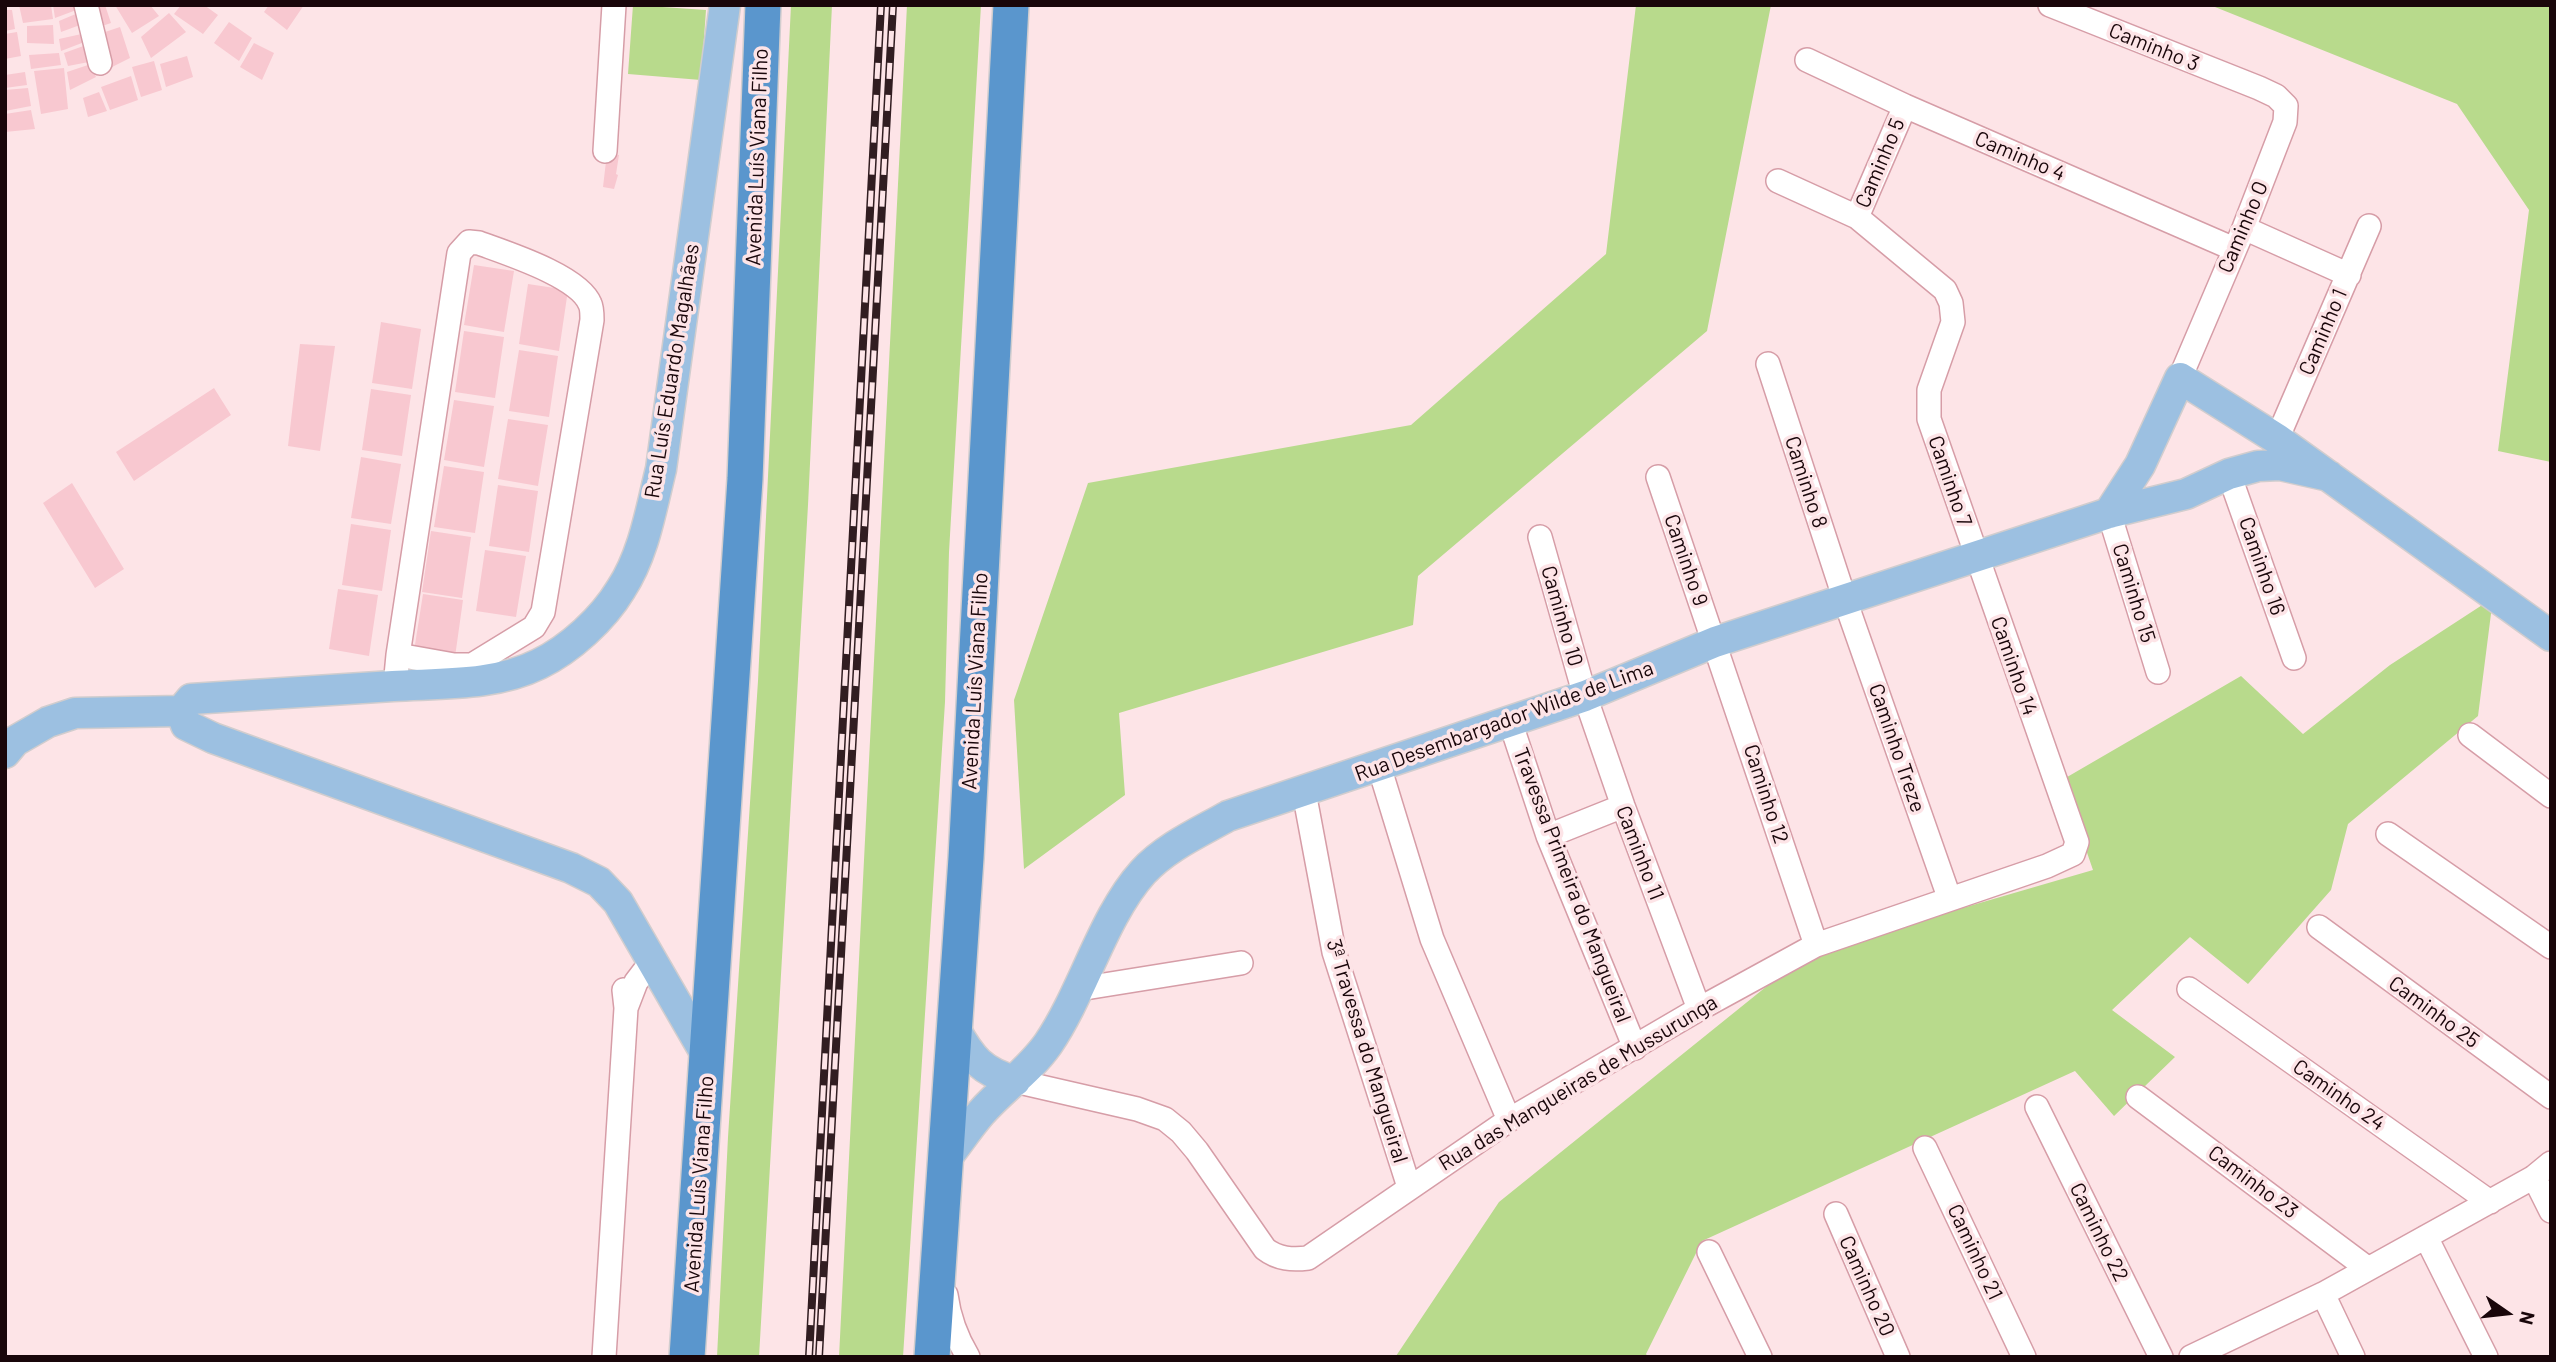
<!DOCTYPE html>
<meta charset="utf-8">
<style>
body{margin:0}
#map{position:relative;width:2556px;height:1362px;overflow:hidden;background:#fde4e7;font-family:Barlow,sans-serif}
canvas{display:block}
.frame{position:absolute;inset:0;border:7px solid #19060a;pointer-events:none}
.north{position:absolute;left:2472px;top:1278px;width:70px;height:70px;-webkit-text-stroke:5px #fde4e7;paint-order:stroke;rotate:104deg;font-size:19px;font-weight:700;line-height:28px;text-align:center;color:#19060a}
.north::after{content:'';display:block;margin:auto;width:24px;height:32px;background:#19060a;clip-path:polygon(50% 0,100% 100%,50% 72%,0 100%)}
</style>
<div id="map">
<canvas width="2556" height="1362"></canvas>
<div class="frame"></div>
<div class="north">N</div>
</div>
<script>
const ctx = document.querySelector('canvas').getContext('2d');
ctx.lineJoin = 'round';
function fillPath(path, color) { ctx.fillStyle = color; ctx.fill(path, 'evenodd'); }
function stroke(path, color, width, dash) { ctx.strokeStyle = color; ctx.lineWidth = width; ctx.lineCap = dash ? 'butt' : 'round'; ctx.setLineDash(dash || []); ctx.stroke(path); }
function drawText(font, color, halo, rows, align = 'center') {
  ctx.font = font + ' Barlow,sans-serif'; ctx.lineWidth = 7; ctx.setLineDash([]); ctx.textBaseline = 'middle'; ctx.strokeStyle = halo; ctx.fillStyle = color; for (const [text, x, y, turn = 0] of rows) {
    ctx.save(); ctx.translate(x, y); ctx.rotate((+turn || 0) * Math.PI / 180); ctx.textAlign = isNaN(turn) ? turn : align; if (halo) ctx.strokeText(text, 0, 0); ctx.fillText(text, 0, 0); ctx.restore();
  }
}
fillPath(new Path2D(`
 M633,5L706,10L701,80L628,74Z
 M791,5H832L808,505L759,1357H717L728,1137L758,681Z
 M907,5H981L949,552L945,702L903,1357H839Z
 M1636,5H1771L1707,331L1418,576L1413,625L1119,713L1125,795L1024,869L1014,700L1088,483L1411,425L1606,254Z
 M2210,5H2551V462L2498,451L2529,210L2457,104Z
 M2493,598L2478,716L2348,824L2331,890L2248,984L2190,937L2112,1010L2175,1057L2114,1116L2075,1071L1702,1241L1646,1354L1648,1357H1393L1396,1356L1499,1202L1808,953L2093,870L2062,780L2241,676L2303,734L2390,665Z`), '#b8da8c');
fillPath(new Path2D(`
 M19,5H51L53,19L23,23Z
 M53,5H78L79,9L55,18Z
 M93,5H105L111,23L96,28Z
 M115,5H150L159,16L132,33Z
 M181,5H204L218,15L203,34L174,14Z
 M269,5H304L287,30L264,12Z
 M5,10H12L15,29L5,31Z
 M78,13L80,25L61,32L59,21Z
 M169,13L186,32L151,58L141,37Z
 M229,22L252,38L239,61L214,43Z
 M53,25L54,44L27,43V26Z
 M120,27L130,58L108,69L99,34Z
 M17,32L21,56L5,59V34Z
 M86,33L87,41L61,51L59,39Z
 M254,43L274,53L262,80L240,67Z
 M89,44L94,61L68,66L64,53Z
 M59,53L61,65L31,69L29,55Z
 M187,56L193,77L166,87L160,64Z
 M154,61L162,90L141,97L132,67Z
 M91,64L96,77L70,90L67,72Z
 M64,68L68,109L41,114L34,71Z
 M25,72L27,85L5,88V75Z
 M131,76L138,100L110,110L101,87Z
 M28,88L31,106L5,111V90Z
 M99,92L107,111L88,117L83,98Z
 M31,110L35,129L5,132V114Z
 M607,153L619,155L616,174L618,175L614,189L603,187Z
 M474,265L514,271L504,332L464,325Z
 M528,284L568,290L559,351L519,344Z
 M381,322L421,329L412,389L372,383Z
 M464,331L504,337L495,398L455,392Z
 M300,344L335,346L320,451L288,446Z
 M519,350L558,356L549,417L509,411Z
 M214,388L231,415L134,481L116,452Z
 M371,389L411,395L402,456L362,450Z
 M454,400L494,406L484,467L444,460Z
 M508,419L548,425L538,486L498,479Z
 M361,457L401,464L391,524L351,518Z
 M444,466L484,472L475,533L434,527Z
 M72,483L124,569L95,588L43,503Z
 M498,485L538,491L529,552L489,546Z
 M351,524L391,530L382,591L342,585Z
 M431,531L471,537L462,598L422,592Z
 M485,550L526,556L516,617L476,611Z
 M338,589L378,595L369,656L329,649Z
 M423,594L463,600L455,657L414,651Z`), '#f8c8d0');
const minor = new Path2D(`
 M86,5L100,63
 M2050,5L2259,88L2276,96L2286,106L2285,122L2244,228L2180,378
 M1807,60L1905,106L2234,249
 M605,151L614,5
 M1857,217L1905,106
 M2244,228L2349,275
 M1768,364L1845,600L1949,897
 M2277,439L2369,226
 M2229,474L2294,658
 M1658,477L1816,945
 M2109,513L2158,672
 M1540,537L1585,696L1623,806L1699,1009
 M395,686L398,655L459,253L469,242L479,243C506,253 579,276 590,304C592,308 592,315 592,320L543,612L534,627L472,665H454L398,655
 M1510,721L1548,836L1635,1048
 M2470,735L2551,796
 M1379,766L1432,939L1509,1120
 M1304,792L1334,952L1409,1187
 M2388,834L2551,947
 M1548,836L1623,806
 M2319,927L2551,1097
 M1079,989L1241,963
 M2189,989L2490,1202
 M626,1008L636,982L652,961
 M1015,1081L1137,1109L1165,1119L1181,1132L1197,1151L1265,1249C1278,1259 1292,1260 1308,1258L1509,1120L1699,1009L1816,945L2047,866L2073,854L2077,842L1929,419V390L1953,322L1951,303L1945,290L1857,217L1778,181
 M2138,1097L2367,1268
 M2037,1107L2161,1357
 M1925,1148L2024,1357
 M2534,1177L2551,1211
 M1836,1214L1898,1357
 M2426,1237L2486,1357
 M1709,1252L1760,1357
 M2323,1294L2353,1357
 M946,1295C949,1318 956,1337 968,1357
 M604,1357L626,1008L624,990
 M2191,1357L2323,1294L2534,1177L2551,1163`);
const major = new Path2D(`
 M2109,513L2140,465L2180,378L2277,439L2551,636
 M181,711L186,725L213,738L571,868L599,882L618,902L707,1056
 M5,753L15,741L48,722L75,713L181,711L191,699C258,695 326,690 393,686C442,683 495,686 539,664C570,649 603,619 621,589C644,554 651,509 661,469L725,5
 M955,1029C971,1058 982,1072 1015,1081
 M945,1160C957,1145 968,1128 981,1113C1002,1089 1029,1071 1048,1044C1083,993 1103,916 1143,872C1166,847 1200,832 1228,816L1585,696L1715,642L2109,513L2186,494L2229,474L2258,466L2280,465L2329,476`);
const highway = new Path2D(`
 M687,1357L745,479L763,5
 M932,1357L966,858L1011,5`);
stroke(minor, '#d69da7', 26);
stroke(major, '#d1cdce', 33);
stroke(highway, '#d1cdce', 38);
stroke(minor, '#fff', 23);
stroke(major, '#9cc0e1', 30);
stroke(highway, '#5a96cd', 35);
const rail = new Path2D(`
 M809,1357L881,5
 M819,1357L893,5`);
stroke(rail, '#311d21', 8);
stroke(rail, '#fde4e7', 5, [16]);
drawText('21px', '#19060a', '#fde4e7', [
 ["Caminho 3",2154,47,22],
 ["Caminho 4",2020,156,23],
 ["Avenida Luís Viana Filho",757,157,-88],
 ["Caminho 5",1880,163,-67],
 ["Caminho O",2243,227,-67],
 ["Caminho 1",2323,332,-67],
 ["Rua Luís Eduardo Magalhães",672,371,-81],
 ["Caminho 7",1950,481,71],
 ["Caminho 8",1806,482,72],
 ["Caminho 9",1686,560,71],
 ["Caminho 16",2262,566,71],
 ["Caminho 15",2134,593,73],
 ["Caminho 10",1562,616,74],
 ["Caminho 14",2014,666,71],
 ["Avenida Luís Viana Filho",975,681,-87],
 ["Rua Desembargador Wilde de Lima",1504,721,-20],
 ["Caminho Treze",1897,748,71],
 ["Caminho 12",1766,794,72],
 ["Caminho 11",1640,853,69],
 ["Travessa Primeira do Mangueiral",1572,885,69],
 ["Caminho 25",2434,1012,36],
 ["3ª Travessa do Mangueiral",1367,1051,73],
 ["Rua das Mangueiras de Mussurunga",1578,1083,-31],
 ["Caminho 24",2339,1095,35],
 ["Caminho 23",2253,1182,37],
 ["Avenida Luís Viana Filho",699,1184,-86],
 ["Caminho 22",2099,1232,64],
 ["Caminho 21",1975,1252,65],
 ["Caminho 20",1867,1286,66]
]);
</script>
